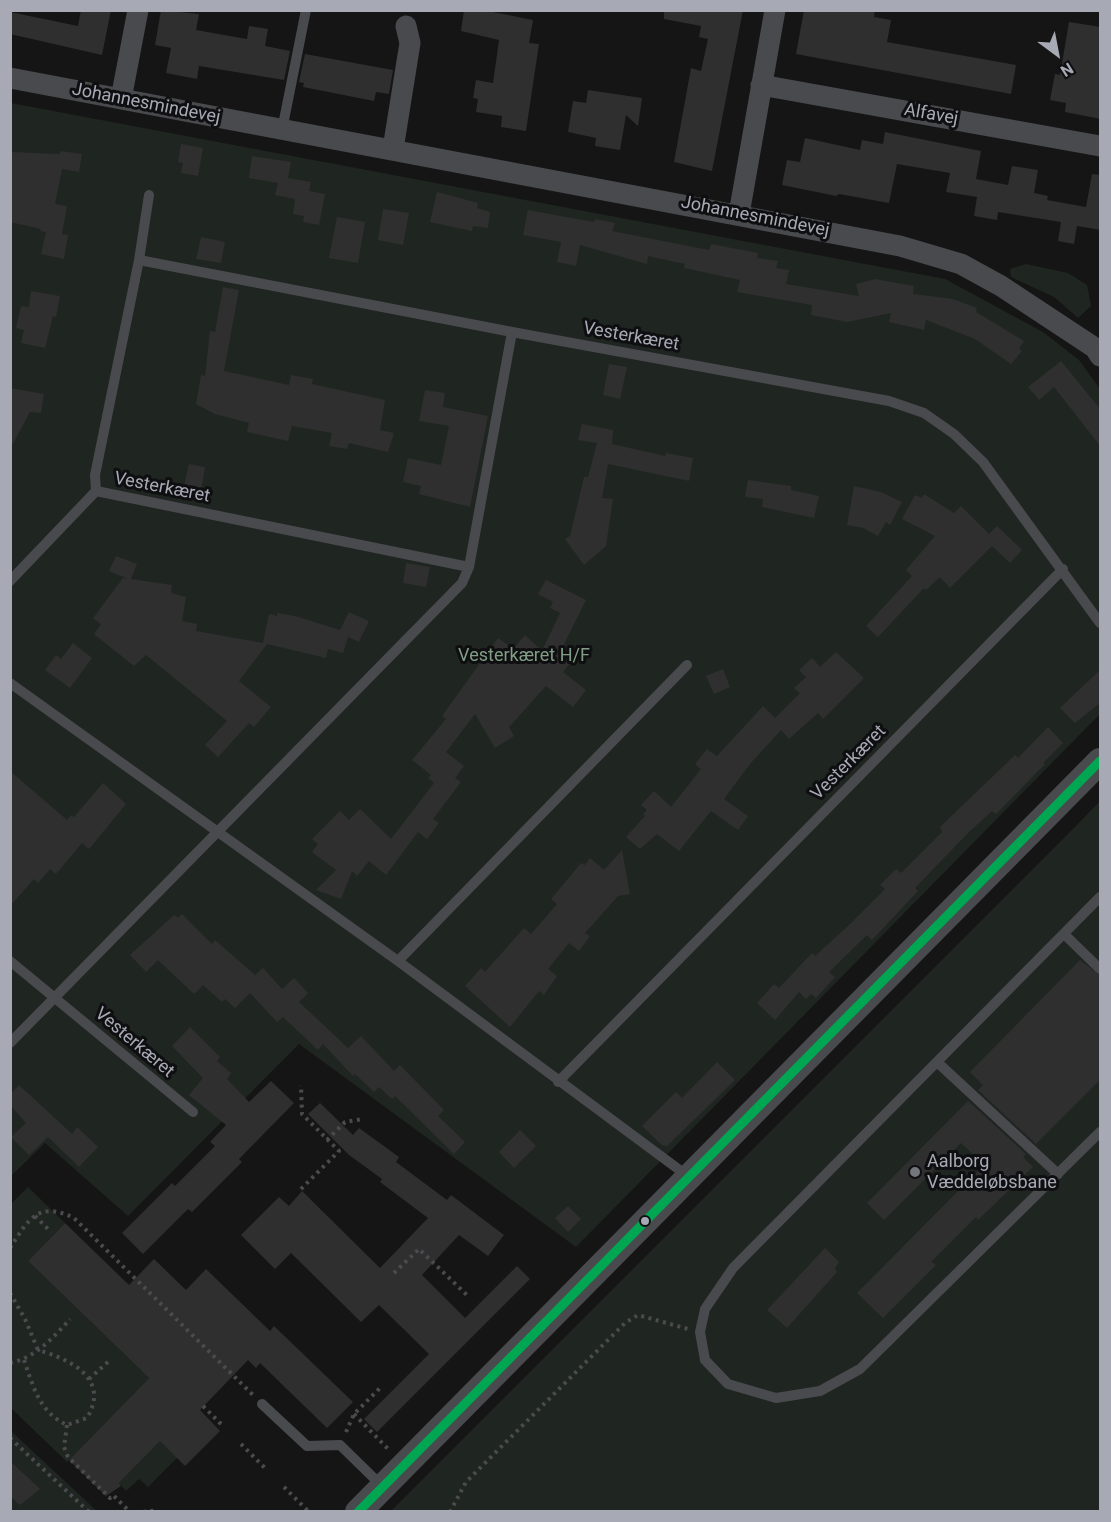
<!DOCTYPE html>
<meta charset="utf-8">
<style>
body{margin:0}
#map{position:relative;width:1111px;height:1522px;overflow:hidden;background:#151515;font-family:Roboto,sans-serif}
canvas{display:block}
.frame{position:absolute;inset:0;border:12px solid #a7a9b5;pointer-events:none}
.north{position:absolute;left:1027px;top:24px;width:60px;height:60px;-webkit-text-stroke:4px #0f0f11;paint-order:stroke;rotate:148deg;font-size:16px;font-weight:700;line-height:24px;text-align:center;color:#a7a9b5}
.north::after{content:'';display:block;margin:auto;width:21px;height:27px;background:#a7a9b5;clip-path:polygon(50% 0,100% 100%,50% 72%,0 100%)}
</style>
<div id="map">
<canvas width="1111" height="1522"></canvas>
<div class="frame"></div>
<div class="north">N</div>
</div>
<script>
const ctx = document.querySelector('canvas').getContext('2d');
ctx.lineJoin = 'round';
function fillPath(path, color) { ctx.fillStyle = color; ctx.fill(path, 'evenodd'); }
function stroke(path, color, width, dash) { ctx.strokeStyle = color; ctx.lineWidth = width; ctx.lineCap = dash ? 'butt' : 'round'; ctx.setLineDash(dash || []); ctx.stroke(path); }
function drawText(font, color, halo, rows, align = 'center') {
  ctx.font = font + ' Roboto,sans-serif'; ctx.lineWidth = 6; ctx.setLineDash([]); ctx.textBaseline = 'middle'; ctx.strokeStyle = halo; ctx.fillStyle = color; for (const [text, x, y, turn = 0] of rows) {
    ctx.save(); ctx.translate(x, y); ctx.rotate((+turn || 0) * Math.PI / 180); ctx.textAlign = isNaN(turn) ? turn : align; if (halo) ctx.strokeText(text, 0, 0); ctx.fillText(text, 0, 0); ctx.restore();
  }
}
fillPath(new Path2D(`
 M11,103L945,279L1043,332L1079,360L1100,389V714L576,1247L299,1044L128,1216L45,1143L11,1176Z
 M1026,264L1068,273L1087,285L1091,306L1078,318L1054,297L1011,277L1010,269Z
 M1100,801V1511L390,1512L1070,832Z
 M28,1187L65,1223L28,1261L149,1378L67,1462L11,1408L10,1205Z
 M199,1410L212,1423L148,1487L139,1479L126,1491L119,1483L184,1416Z
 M11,1431L97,1511H11Z`), '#1f2520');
fillPath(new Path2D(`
 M81,10H111L102,55L10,34V12L78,26Z
 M161,10L199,14L196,30L247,39L249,26L268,29L265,46L290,51L284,80L199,66L197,79L166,73L171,48L155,45Z
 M464,10H483L533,20L529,43L539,44L526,131L501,127L502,116L476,112L478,99L473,98L476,80L493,83L499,40L461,31Z
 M664,10H743L712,171L674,162L691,68L701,71L708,39L699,37L701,26L664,19Z
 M804,10H875L874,17L891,20L887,42L1016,65L1011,94L796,54Z
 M1069,22L1101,27V119L1065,112L1066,103L1050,100L1055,74L1060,75Z
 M305,54L393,70L389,94L376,92L374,101L303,87L304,83L299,82Z
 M588,90L642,98L638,126L626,115L620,150L595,146L596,138L568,132L573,101L586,103Z
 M885,132L981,151L976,179L1008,185L1012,166L1038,170L1034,193L1048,196L1047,200L1086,207L1092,174L1101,175V230L1077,226L1074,244L1058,241L1061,222L998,212L997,220L974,216L977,197L946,192L950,173L897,164L889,203L839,194L836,196L782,185L787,160L800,162L805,138L860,150L862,140L883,144Z
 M181,144L203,148L198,176L181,173L183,163L178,162Z
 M61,151L82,154L79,172L62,169L55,204L67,206L62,234L68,235L64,259L41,254L46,232L40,231L41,229L10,222V152L60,154Z
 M252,156L291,162L288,178L311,182L309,191L325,194L319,225L303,222L304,216L293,214L295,199L275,195L278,183L249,178Z
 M437,192L478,203L477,208L490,212L488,228L473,226L472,231L430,222Z
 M383,209L409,213L403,245L378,240Z
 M528,210L594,222L595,219L615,223L612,231L709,250L711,244L758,253L757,258L778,261L776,268L789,270L786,284L859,296L856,284L875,279L914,286L913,294L953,299L977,308L976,312L1024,341L1019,348L1022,351L1011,364L975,339L926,320L924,330L889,322L891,313L847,322L811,315L812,305L737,292L740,280L684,268L685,264L648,256L647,264L580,245L576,266L557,262L561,242L523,235Z
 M337,217L365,222L358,263L329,258Z
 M201,237L225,242L221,263L196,259Z
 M223,287L239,290L224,371L289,385L291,375L313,379L312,384L385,400L380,430L394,433L388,452L349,443L347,449L329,446L332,433L292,426L288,441L247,432L249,423L215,414L196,404L201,375L205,376L210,331L215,332Z
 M31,291L60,296L56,317L53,316L45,348L21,343L24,330L16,328L21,306L29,307Z
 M1061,361L1101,410V447L1054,387L1039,400L1028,387Z
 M609,364L627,367L620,399L603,395Z
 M10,388L44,394L41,413L30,412L10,449Z
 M425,390L445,393L443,407L488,416L470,507L419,494L421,486L403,482L408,458L441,465L449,426L419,421Z
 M582,424L613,430L612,444L665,456L666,453L693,458L689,481L608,464L602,498L613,499L606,546L584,565L565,539L570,536L584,477H588L597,443L578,440Z
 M189,464L205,467L200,498L182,495Z
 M748,480L791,486V490L819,496L814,518L762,507L763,499L745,497Z
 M854,486L881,492L902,502L890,525L886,522L878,536L863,528L847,525Z
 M924,494L954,513L961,506L989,534L997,526L1022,550L1010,563L992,546L950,588L940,577L926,590L924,588L878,637L866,626L912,576L906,570L935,536L902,519L915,495L922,498Z
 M116,556L137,564L131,579L172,585L171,593L186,597L182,621L197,624L196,631L263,643L269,614L277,616V613L295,616L340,630L349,612L369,621L359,642L348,637L343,653L328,649L326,658L267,644L239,681L271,707L254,727L249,723L218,757L205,745L227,721L146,655L134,666L94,634L101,624L93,618L123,578L128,579L109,571Z
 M406,563L430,567L426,587L403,583Z
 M546,580L586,600L564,644L577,654L563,672L586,690L573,707L546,686L509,727L514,736L495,748L475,714L446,752L464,766L455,778L461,782L433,819L439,823L427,839L418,832L386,875L369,861L357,876L352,871L341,899L316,890L336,870L312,852L318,844L312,839L340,811L349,820L360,809L391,839L434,783L428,778L431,775L412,760L446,719L442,716L498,638L513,649L525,635L542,651L560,613L550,608L553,602L538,594Z
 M73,643L92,658L70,688L45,670L56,655L61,659Z
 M836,652L864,678L823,719L818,713L789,739L781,730L750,764L724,799L748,816L738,830L711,811L679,851L657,834L640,849L626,837L645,816L643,814L647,810L641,805L654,791L671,807L701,769L695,764L707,749L717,756L763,706L775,718L800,693L794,688L806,677L799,670L812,658L820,667Z
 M723,669L730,687L714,694L706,676Z
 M1101,669V702L1075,723L1060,708Z
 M1048,727L1063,743L1043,763L1045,764L996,814L992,811L967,834L915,888L918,891L872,940L867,935L829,972L835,977L816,998L811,994L806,999L799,992L775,1020L757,1003L774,984L779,988L812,953L815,956L847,927L885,889L880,885L896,869L901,873L942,832L940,827L1015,755L1018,758Z
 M10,771L67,820L71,815L74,817L103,783L126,804L89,849L82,843L56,874L50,869L38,883L34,879L10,906Z
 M622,850L630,894L618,896L585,933L590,936L579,951L569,943L548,969L557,976L544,995L539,991L510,1027L465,986L481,968L485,972L524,928L531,934L557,904L551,899L581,863L585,865L590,858L604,870Z
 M182,914L212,944L215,940L255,975L263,968L282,989L294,978L308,993L299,1002L348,1048L361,1036L394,1071L400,1065L444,1110L438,1116L465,1142L454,1154L395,1096L392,1099L379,1087L374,1092L355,1074L353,1076L323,1044L318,1050L283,1017L277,1022L250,993L235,1008L225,999L222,1002L203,985L194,994L158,960L146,972L130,955L174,915L178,918Z
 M1080,960L1101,976V1079L1036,1144L978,1090L983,1085L970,1072Z
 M190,1027L220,1057L217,1061L231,1073L227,1079L249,1102L271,1081L294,1103L239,1159L242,1162L192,1212L188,1209L143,1254L122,1233L172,1183L175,1186L215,1146L210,1142L226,1125L189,1095L203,1078L172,1046Z
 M717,1062L735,1080L667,1146L662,1145L642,1126L676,1092L682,1098Z
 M19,1085L72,1134L77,1127L98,1147L79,1167L48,1137L29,1155L11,1137L26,1123L10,1105V1094Z
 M968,1101L1026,1154L1023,1157L1033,1167L978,1220L976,1217L931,1262L936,1265L883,1318L857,1293L984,1165L961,1143L884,1220L867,1203Z
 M320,1103L353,1135L359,1128L399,1157L396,1162L447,1200L451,1195L504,1235L488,1256L459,1235L422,1275L465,1318L517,1266L530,1279L377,1432L364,1419L429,1354L379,1305L361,1322L291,1253L275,1269L241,1235L279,1197L289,1206L302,1191L380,1268L428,1218L380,1182L382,1179L349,1155L308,1114Z
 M520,1130L536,1146L514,1168L499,1152Z
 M568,1206L581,1219L568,1232L555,1218Z
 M65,1223L129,1285L154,1259L186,1290L206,1269L270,1331L274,1326L353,1402L327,1428L260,1363L256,1368L248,1360L200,1410L220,1431L185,1466L160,1441L119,1483L121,1486L106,1496L69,1460L149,1378L28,1261Z
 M825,1248L839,1262L835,1268L837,1272L787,1328L767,1310Z
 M10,1461L40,1489L20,1505L10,1496Z`), '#2f2f30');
stroke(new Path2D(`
 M327,1140L345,1122L363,1119
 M301,1189L339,1151L302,1114L301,1085
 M35,1216L51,1232
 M10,1248C28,1220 38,1200 74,1218L253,1395
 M394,1273L419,1249L469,1297
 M10,1293L25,1319L38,1350
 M24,1360C33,1386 39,1412 67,1425L87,1418C111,1378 69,1359 38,1350
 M10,1363C35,1358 54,1337 70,1319
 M89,1379L110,1360
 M203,1406L224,1427
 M354,1414L389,1450
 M67,1425L64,1447L68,1457L110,1498L113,1495L130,1512
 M346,1432L354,1414L382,1386
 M10,1438L89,1512
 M241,1444L267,1470
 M284,1487L309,1512
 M143,1512L158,1510
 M450,1512L466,1482L625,1323L638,1315L688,1329`), '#4b4b4f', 4, [3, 4.5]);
stroke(new Path2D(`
 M282,130L306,10
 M149,195L139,260L512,332L889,401L924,413L954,434L983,462L1100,623
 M96,491L469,567
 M10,581L96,491L95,475L139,260
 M10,683L398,961L689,1177
 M1100,897L733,1268L705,1309L700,1332L705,1360L728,1384L776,1398L820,1391L860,1369L1100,1132
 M1064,934L1100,969
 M10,961L193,1112
 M398,961L687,665
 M10,1043L462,583L469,567L512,332
 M937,1062L1058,1174
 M558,1082L1063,569
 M262,1404L307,1446L340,1445L383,1487`), '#494a4d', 10);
stroke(new Path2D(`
 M10,78L900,246L961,264L1001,286L1095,348L1100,356
 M761,85L1100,146
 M121,99L138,10
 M393,149L410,43L406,26
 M739,214L775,10`), '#494a4d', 21);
stroke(new Path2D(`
 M358,1512L1100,761`), '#494a4d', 26);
stroke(new Path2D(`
 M358,1512L1100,761`), '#00a651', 9);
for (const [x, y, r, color] of [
 [915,1172,6,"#74757d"],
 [645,1221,5,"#a7a9b5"]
]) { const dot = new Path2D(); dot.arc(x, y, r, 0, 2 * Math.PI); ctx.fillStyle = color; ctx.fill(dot); stroke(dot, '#0f0f11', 2); }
drawText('18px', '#a7a9b5', '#0f0f11', [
 ["Johannesmindevej",146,104,11],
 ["Alfavej",931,115,10],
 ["Johannesmindevej",755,217,11],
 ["Vesterkæret",631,337,10],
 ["Vesterkæret",162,488,11],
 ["Vesterkæret",849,763,-45],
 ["Vesterkæret",134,1043,40]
]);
drawText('18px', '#809e86', '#0f0f11', [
 ["Vesterkæret H/F",524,656]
]);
drawText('18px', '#a7a9b5', '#0f0f11', [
 ["Aalborg",927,1162],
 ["Væddeløbsbane",927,1183]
], 'left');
</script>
